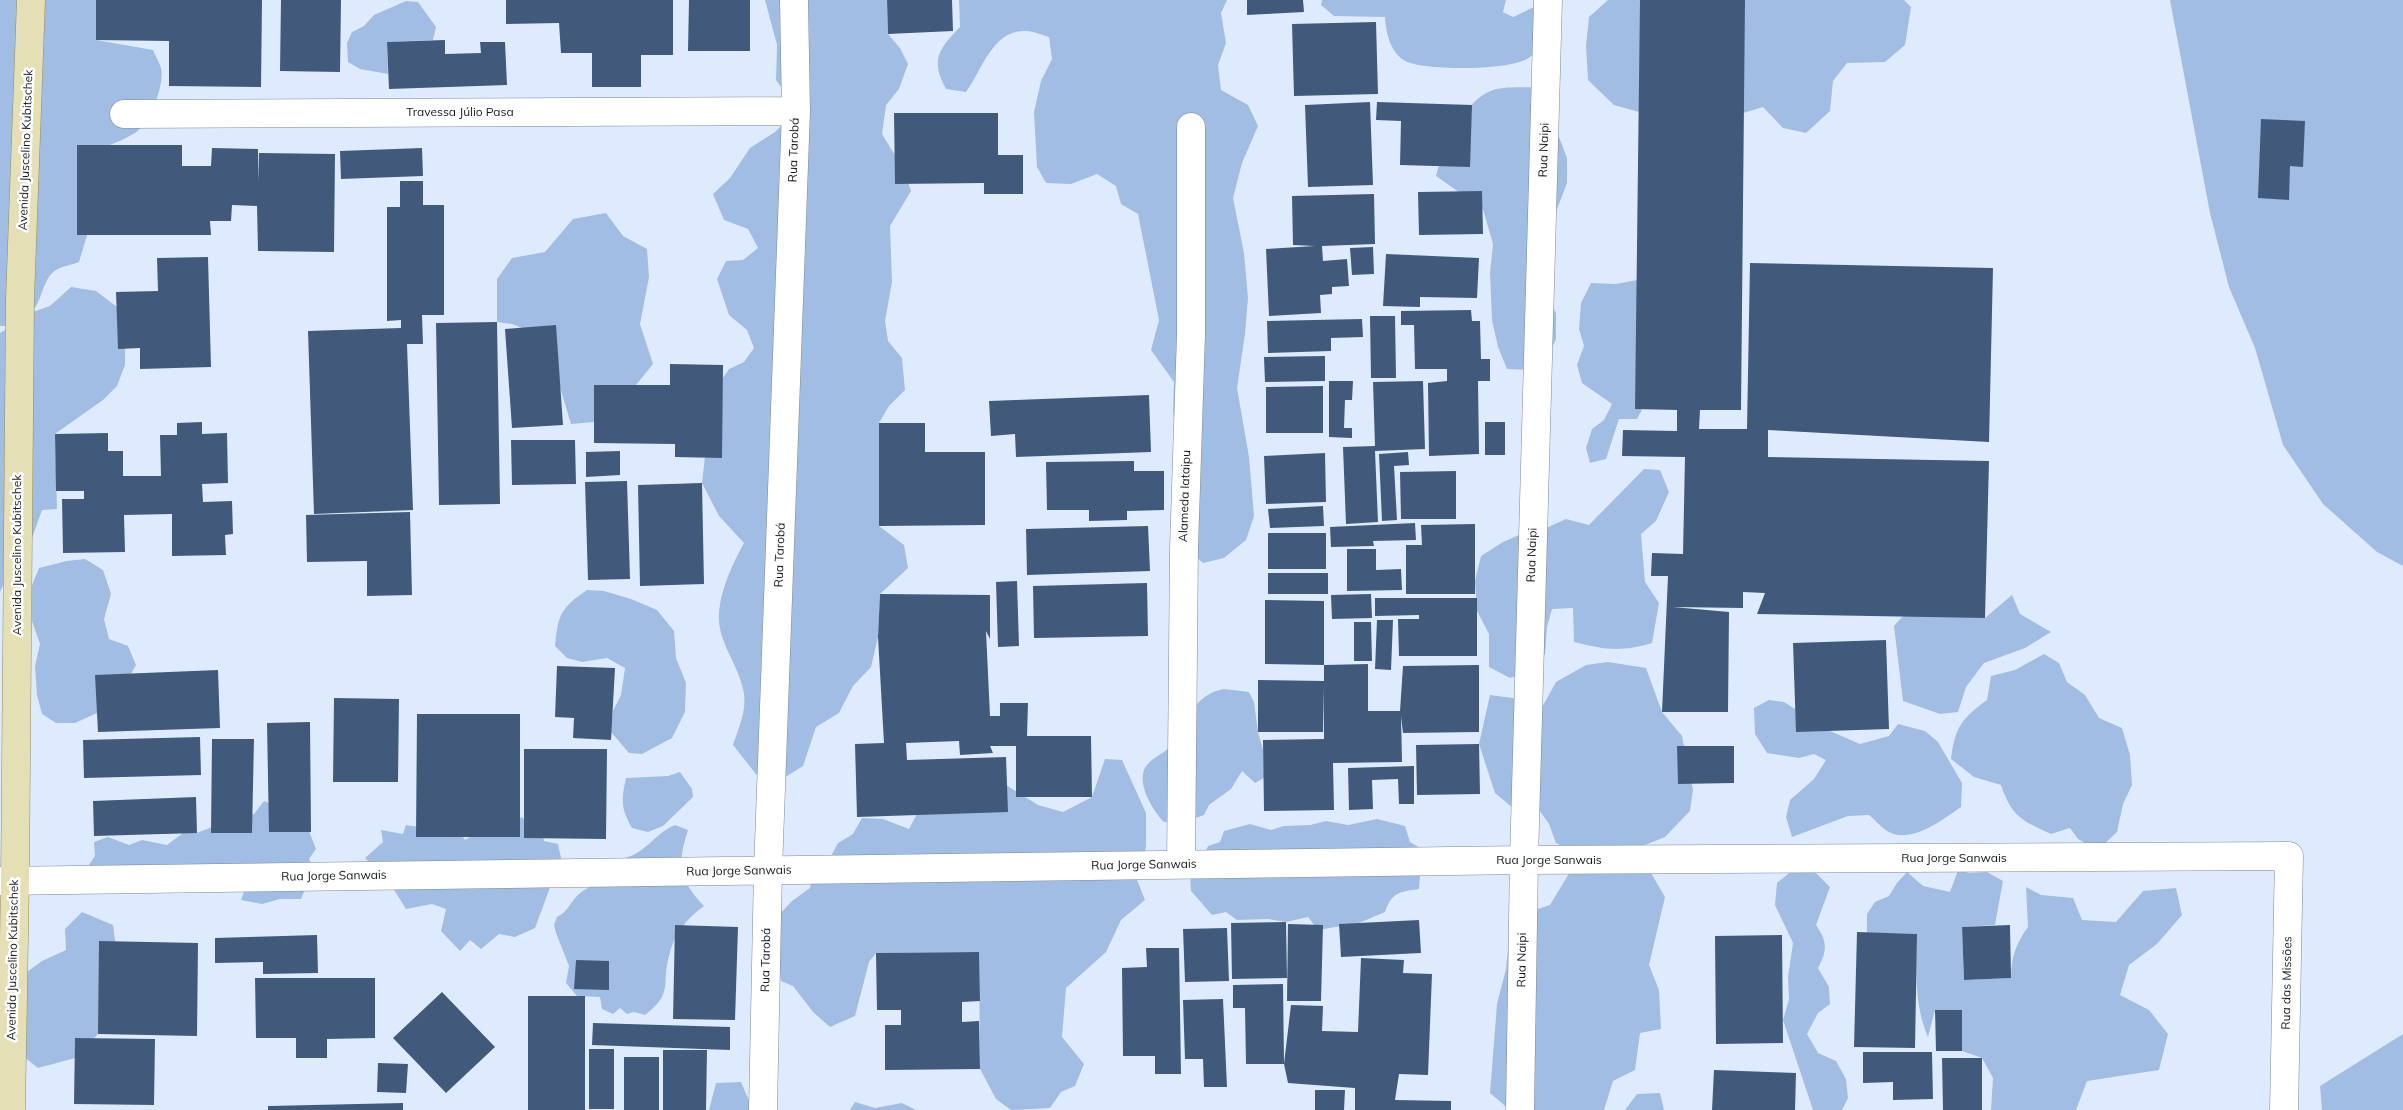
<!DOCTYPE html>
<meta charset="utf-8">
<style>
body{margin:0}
canvas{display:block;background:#deebfe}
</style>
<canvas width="2403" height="1110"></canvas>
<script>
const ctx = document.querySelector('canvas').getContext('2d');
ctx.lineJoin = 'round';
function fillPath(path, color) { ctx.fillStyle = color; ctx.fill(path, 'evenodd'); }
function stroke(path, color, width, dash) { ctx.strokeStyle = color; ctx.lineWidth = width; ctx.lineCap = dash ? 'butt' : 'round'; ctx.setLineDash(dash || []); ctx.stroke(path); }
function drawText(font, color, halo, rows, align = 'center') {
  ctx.font = font + ' Mulish,sans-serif'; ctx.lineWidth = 5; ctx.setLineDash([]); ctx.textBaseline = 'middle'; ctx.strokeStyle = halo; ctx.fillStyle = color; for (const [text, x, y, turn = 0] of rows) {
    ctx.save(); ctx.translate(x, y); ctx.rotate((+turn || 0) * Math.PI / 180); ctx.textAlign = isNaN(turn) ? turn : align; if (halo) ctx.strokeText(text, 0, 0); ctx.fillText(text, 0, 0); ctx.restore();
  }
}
fillPath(new Path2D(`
 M0,0H96V40L153,50C155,55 159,62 161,68C165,84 150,124 135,133C116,145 94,148 77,162V191L91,222L79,262C72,265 62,266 56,270C41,280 43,303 30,313L50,306L71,287L96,291L117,307L125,344V365L117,386L103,400L55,434L57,509L42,510L27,552L10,571L0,592V333L12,326H0Z
 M765,0H887L888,34L900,48L908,64L899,89L886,105L882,134L904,170L911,191L890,226L892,282L885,321L888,341L902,358L905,390L889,406L879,423V526L904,545L908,568L880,594L878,637L871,667L853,686L839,713L816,727L803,766L779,781L759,778L733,745C739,727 748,708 743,689C738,664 716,639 719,612C721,588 733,563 744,543L719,516L702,483L712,394L729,369L744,362L754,348L747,330L729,315L717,279L726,261L743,260L758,248L748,229L724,220L713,194L730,178L750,148L775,132L788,119L790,99L776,80L777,45Z
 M959,0H1227L1221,13L1226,43L1218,65L1221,90L1248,105L1258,126L1242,163L1233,198L1244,253L1248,298L1245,334L1237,388L1249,457L1254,516L1246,540L1224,558L1203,563L1188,549L1185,487L1173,412L1174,382L1151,350L1159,320L1138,214L1121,204L1116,186L1097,174L1071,184L1046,183L1037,167L1034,112L1041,81L1052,59L1049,37C1042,35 1033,31 1026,31C993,29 982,70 966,92L946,89C930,59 939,49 960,27Z
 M1322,0H1506L1503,12L1513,17L1534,7L1541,15L1543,38C1540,44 1536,53 1530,57C1514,71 1424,71 1405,61C1390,52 1386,33 1385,17L1334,16L1321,5Z
 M1608,0H1904L1911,7L1905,45L1885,62L1847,63L1833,81L1830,111L1806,133L1783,128L1763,107L1714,122L1669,113L1639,112L1614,105L1588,80L1586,46L1589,17Z
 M2170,0H2403V566L2377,552L2323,504L2283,445L2255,348L2229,287L2210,213Z
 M406,1L418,2L436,27L433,40L387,42L388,74L360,69L348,62L347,43L352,32L364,26L374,15Z
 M1540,87L1567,158V183L1551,225L1552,304L1556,313V339L1548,357L1529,370L1507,369L1498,347L1492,320L1490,273L1493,244L1483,209L1436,176C1443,150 1464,99 1493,90C1506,86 1526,88 1540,87Z
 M606,213L623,236L647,249L649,277L640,324L653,364L636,385L594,422L571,424L545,337L512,324L497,322V279L512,258L545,252L573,219Z
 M1637,280L1651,393L1637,419H1619L1606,459L1590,463L1586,448L1592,429L1604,420L1612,404L1582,383L1577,365L1584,346L1579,329L1581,303L1591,283L1616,284Z
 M1644,469L1660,470L1669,492L1656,521L1641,534L1645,582L1659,603L1652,643C1621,652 1606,650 1574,642L1573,608L1552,609L1547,627L1545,654L1533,671L1510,678L1489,667V634L1477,611L1475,581L1481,556L1503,542L1528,531L1546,528L1566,519L1589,525Z
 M85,559L103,570L111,594L104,619L109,639L128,646L136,665L118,697L97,713L75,723H56L42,714L37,695L35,666L40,644L32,621L31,588L39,568L67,561Z
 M587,590L604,591L631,599L657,610L674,631L676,658L686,683L685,712L672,738L642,754L629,753L611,732L613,711L621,695L625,668L607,658L582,662L567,658L555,646C558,614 561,608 587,590Z
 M2012,595L2020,614L2051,632L2025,648L1984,663L1966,687L1958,712L1940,714L1903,701L1894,626L1902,617L1936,608L1955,607L1985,618Z
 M2044,654L2059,663L2067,682L2085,695L2099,718L2122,728L2130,755L2132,785L2123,804L2117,832L2098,850L2078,839L2070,828L2051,834C2021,820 2012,817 2001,785L1974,777L1951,759C1955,727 1962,718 1987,700L1991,676L2015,670Z
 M1608,662L1646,668L1662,712L1682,736L1693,790L1690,811L1665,837L1633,850L1647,866L1665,897L1649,965L1659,990L1661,1029L1640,1033L1635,1070L1613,1081L1604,1110H1510L1490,1093L1497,1004L1506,969L1511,918L1550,905L1573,867L1591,861L1556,843L1549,824L1537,807L1514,809L1495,793L1479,744L1490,695L1520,699L1540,711L1556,682L1586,665Z
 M1224,689L1249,692L1254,702L1258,732L1263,750L1264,778L1255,783L1242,771L1231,789L1209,805L1204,815L1190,820L1164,822C1154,812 1140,789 1143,774C1145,761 1161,755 1169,748C1173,744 1175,739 1177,735C1189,714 1199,693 1224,689Z
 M1769,700L1784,702L1830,731L1860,744L1889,736L1898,724L1925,731L1938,742L1962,783L1961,807C1942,820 1911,845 1887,831C1881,827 1875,820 1869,815L1848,816L1792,837L1786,817L1790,800L1814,779L1826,760L1814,754L1799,758L1767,753L1755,734L1754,708Z
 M1105,759L1122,760L1146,813V847L1137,880L1145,900L1121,920L1106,952L1066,988L1062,1037L1084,1064L1075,1086L1061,1092L1050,1108L1011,1110L996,1099L980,1069L979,952L876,953L869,962L855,1016L830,1027L813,1012L793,986L781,981L778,956L779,915L792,901L810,888L814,869L830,858L838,843L853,834L862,818L883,819L909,829L919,810L998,780L1038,805L1063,812L1092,797Z
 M680,772L692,789L693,797L663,826L648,832L632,828C621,808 621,801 626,778L668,776Z
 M264,801L303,816L316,849L309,859L317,874L307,884L301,899H280L262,904L241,900L245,889L87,868L95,856L94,842L108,837L129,845L142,840L167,845L187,830L197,833L241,815L254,814Z
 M522,817L530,828L541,827L544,841L558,844L561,858L535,928L515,937L499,934L481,949L470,940L460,951L441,931L446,909L432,904L406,909L391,885L365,858L383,842L381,830L403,834L406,825L425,828L456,827L465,840C482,828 503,827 522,817Z
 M1377,819L1405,826L1410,842L1422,849L1419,889C1399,892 1392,892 1385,912L1359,923L1318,930L1308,917L1286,922L1268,919L1237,920L1226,912L1212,915L1191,891L1190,875L1201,863L1208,846L1220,842L1224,831L1250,824L1271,830L1284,826L1310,825L1326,821L1348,825Z
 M675,825L688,830C677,865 678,878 704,906C686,919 674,934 669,956C661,985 674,993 645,1015L634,1012L627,1014L620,1008L613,1014L602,1009L600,997L577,996L566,983L569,966L556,933L554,925L557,917C567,912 569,905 576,897C592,880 611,886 625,858C647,852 654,834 675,825Z
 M1794,869L1816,873L1830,887L1816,925C1827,941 1828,950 1818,968L1829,987L1830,1004L1818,1013L1807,1034L1818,1053L1836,1061L1846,1079L1848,1098L1842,1110H1813L1783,1020L1789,999L1788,977L1793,943L1775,905L1777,883Z
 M1958,870L1969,873L1987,872L2003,881L1995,925L1962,927L1964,980L2011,978C2011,958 2016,943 2028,927L2026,887L2041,895L2073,898L2082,920L2116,922L2143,891L2176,888L2182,915L2157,944L2129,965L2120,995L2149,1010L2168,1034L2159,1070L2087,1081L2076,1110H1991L1993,1078L1982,1058L1962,1051V1010H1935L1928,1037C1914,1004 1916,969 1917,934L1867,933V914L1875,902L1889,896L1897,883L1907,872L1923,886L1950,892Z
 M82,912L113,925L120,977L122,1006L98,1034L75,1058L38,1068L18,1052L19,978L42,961L66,950L65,929Z
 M2403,1034V1110H2322L2320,1086Z
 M741,1082L753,1110H709L716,1083Z
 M1660,1093L1664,1110H1625L1637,1094Z
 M855,1102L875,1108L902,1103L916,1110H850Z`), '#a2bde3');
fillPath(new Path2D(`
 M96,0H262L261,87L169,86V41L96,40Z
 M281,0H341L340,72L280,71Z
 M506,0H673V55H641V87H592V53H561L559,23L506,24Z
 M689,0H750V51H688Z
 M887,0H952L953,31L888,34Z
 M1247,0H1303L1304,12L1247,15Z
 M1640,0H1745L1741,410H1700L1699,429H1747L1750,263L1993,268L1989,442L1768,430V457L1989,461L1985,618L1757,614L1765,593L1743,592V608L1673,607L1729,612L1728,712H1662L1668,576H1651L1652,553L1683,554L1685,457L1622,456L1623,430L1677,431V410L1635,409Z
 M1376,22L1378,94L1294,96L1292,24Z
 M445,40V54L481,53L480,42H505L507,85L389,89L387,42Z
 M1370,102L1373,185L1308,187L1305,105Z
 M1377,102L1472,105L1470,167L1400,165L1401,121L1376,120Z
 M894,113H998V155H1023V194H984V183L895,184Z
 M2261,119L2305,121L2303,167L2290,166L2289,200L2258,198Z
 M77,145H182V166H211L212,148L258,149V182L259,153L335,154L334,252L258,251L257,206L232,205L231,221H210L211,235H77Z
 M422,148L423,176L341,179L340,151Z
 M400,181H423V205H444V315H422L423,344H407L413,510L314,514L308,331L401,328V320L387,321V207H400Z
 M1482,191L1483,234L1419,235L1418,192Z
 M1374,194L1375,244L1322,246L1323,261L1347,259L1349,286L1332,287V294L1320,295L1321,313L1269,316L1266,249L1315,246L1293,245L1292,196Z
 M1373,247L1374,274L1352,275L1350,248Z
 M1386,254L1479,258L1477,298L1420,297V307L1383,306Z
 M208,257L211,367L140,369V348L118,349L116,292L158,291L157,258Z
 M1471,310L1472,321H1480L1481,359H1490V381H1478L1479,454L1429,456L1428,383L1447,381V369H1415L1414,325H1401V311Z
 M1370,316H1395L1396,378H1371Z
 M1362,319L1363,337L1331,338V351L1268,353L1267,321Z
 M497,322L500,504L439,505L436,323Z
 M556,325L563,425L512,428L505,329Z
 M1325,356V381L1265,382L1264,357Z
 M670,364L723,365L722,458L675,457V444L594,443V385H670Z
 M1329,381H1353L1352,400H1345L1344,428H1352V438L1329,437Z
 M1423,381L1425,449L1375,451L1378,522L1346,524L1343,447L1375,446L1373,382Z
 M1323,386V433H1266V387Z
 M1149,395L1151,452L1016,457L1015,434L991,436L989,401Z
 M202,422V434L227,433L228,483L202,484L203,502L232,501L233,534L225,535L226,555L172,556V514L124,515L125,552L63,553L62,499H84V491H56L55,434L108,433V451H123V476H161L160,435H177V423Z
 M1485,422H1505V455H1485Z
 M879,423H925V452H985V525L879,526Z
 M511,440H575L576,484L512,485Z
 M620,451V475L586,477V452Z
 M1408,452L1409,465L1394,466L1397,520L1382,521L1379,454Z
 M1325,453L1326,502L1266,504L1264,456Z
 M1134,461V471H1164V510L1127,511V520L1089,521V510H1047L1046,462Z
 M1456,471V519H1401L1400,472Z
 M627,481L630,579L588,580L585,482Z
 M702,483L704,584L640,586L638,485Z
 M1323,506L1324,526L1270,528L1268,509Z
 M410,512L412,595L367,596V561L307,562L306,515Z
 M1415,523L1416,540L1373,541L1374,546L1331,547L1330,527Z
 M1475,524V594H1406V545H1422L1421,525Z
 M1148,526L1150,571L1027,575L1026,529Z
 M1268,533H1326V569H1268Z
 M1347,549H1376V570L1401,569L1402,590L1347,591Z
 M1268,573H1328V594H1268Z
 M1017,581L1019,646L998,647L996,582Z
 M1147,583L1148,636L1034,638L1033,586Z
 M880,594L990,595V639L986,631L990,716H1000V703H1028L1027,736H1091L1092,797H1016V746H990L993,753L960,755L959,741L906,743L907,760L1006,757L1008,812L857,817L855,744L884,743L878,637Z
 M1371,594L1372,618L1332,619L1331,595Z
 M1375,598H1477V656H1399L1398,619H1419V615L1375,616Z
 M1265,600L1324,601V665L1265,664Z
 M1377,620H1393L1391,670L1375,669Z
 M1354,622H1371L1372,661H1354Z
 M1886,640L1889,729L1796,732L1793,643Z
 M1368,664V711H1400L1403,666L1479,665V732L1403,733L1401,716L1402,762L1333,763L1334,810L1264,811L1263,740L1324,739V687L1323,732H1258V680L1324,681V665Z
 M557,666L615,668L611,740L573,738L574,718L555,717Z
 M218,670L220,728L98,732L95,675Z
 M334,698L399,699L398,782H333Z
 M417,714H520V837H416Z
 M310,722L311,832H269L267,723Z
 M200,737L201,775L84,778L83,740Z
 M212,739H254L252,833H211Z
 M1479,744L1480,794L1417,795L1416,745Z
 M1677,746H1734V783L1678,784Z
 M524,749H607L606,839L524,838Z
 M1414,766V804H1399L1398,779L1372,780L1373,809L1349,810L1348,768Z
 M196,797L197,833L94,836L93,801Z
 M1419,920L1421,953L1341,957L1339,924Z
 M1286,922L1287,978L1232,979L1231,923Z
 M1288,924L1323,925L1321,1001H1287Z
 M675,925L738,927L735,1020L673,1019Z
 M2010,925L2011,978L1964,980L1962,927Z
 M1227,928L1229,981L1185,982L1183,929Z
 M1857,932L1917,934L1915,1048L1854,1047Z
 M317,935L318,973L263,974V962L215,963V938Z
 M1782,935L1783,1043L1716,1044L1715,936Z
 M99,941L198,943L197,1036L98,1034Z
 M1146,948H1179L1181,1074H1155V1056H1123L1122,968L1147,967Z
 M979,952L980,1001L962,1002V1022L979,1021L980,1069L885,1070V1025H901V1010H877L876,953Z
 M1361,958L1404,960L1403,973L1432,974L1428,1075L1399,1074L1395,1100L1451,1101V1110H1355V1088L1288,1083L1284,1064L1291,1005L1323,1006L1322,1031L1358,1032Z
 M576,960L609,961V990L574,989Z
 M255,978H375V1038L327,1039V1058H296V1038H256Z
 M1283,984L1284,1064H1246L1245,1008H1233V985Z
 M442,992L495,1047L446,1093L393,1038Z
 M528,996H585V1110H528Z
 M1223,999L1227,1087H1204L1203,1059H1185L1183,1000Z
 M1935,1010H1962V1051H1936Z
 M593,1023L730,1027V1050L592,1045Z
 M75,1038L155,1039L154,1105L74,1104Z
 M589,1049H614V1109H589Z
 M663,1050H707L706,1110H663Z
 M1863,1052H1932L1933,1099L1893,1100V1082L1863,1083Z
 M624,1057H659V1110H624Z
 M1942,1058H1982V1110H1943Z
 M378,1063L408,1064L406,1093L377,1092Z
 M1714,1070L1796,1073L1795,1110H1712Z
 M1315,1090H1345L1344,1110H1315Z
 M403,1103V1110H268V1106Z`), '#415a7b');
const minor = new Path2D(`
 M124,114L796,111
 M1181,864L1184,548L1191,334V127
 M0,881L1524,860L2289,856L2284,1110
 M763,1110L768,870L796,111L794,0
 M1520,1110L1524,860L1548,0`);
const major = new Path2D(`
 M11,1110L15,881L20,299L31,0`);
stroke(minor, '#7b8899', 29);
stroke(major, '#908c60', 29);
stroke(minor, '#fff', 28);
stroke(major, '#e5dfb5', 28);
drawText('12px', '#151a20', '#fff', [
 ["Travessa Júlio Pasa",460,112],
 ["Avenida Juscelino Kubitschek",26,150,-88],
 ["Rua Tarobá",794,150,-88],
 ["Rua Naipi",1544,150,-88],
 ["Alameda Iataipu",1185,496,-88],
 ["Avenida Juscelino Kubitschek",17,555,-90],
 ["Rua Tarobá",780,555,-88],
 ["Rua Naipi",1532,555,-88],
 ["Rua Jorge Sanwais",1954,858],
 ["Rua Jorge Sanwais",1549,860],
 ["Rua Jorge Sanwais",1144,865,-1],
 ["Rua Jorge Sanwais",739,871,-1],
 ["Rua Jorge Sanwais",334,876,-1],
 ["Avenida Juscelino Kubitschek",13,960,-89],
 ["Rua Tarobá",766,960,-89],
 ["Rua Naipi",1522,960,-89],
 ["Rua das Missões",2287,983,-89]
]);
</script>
